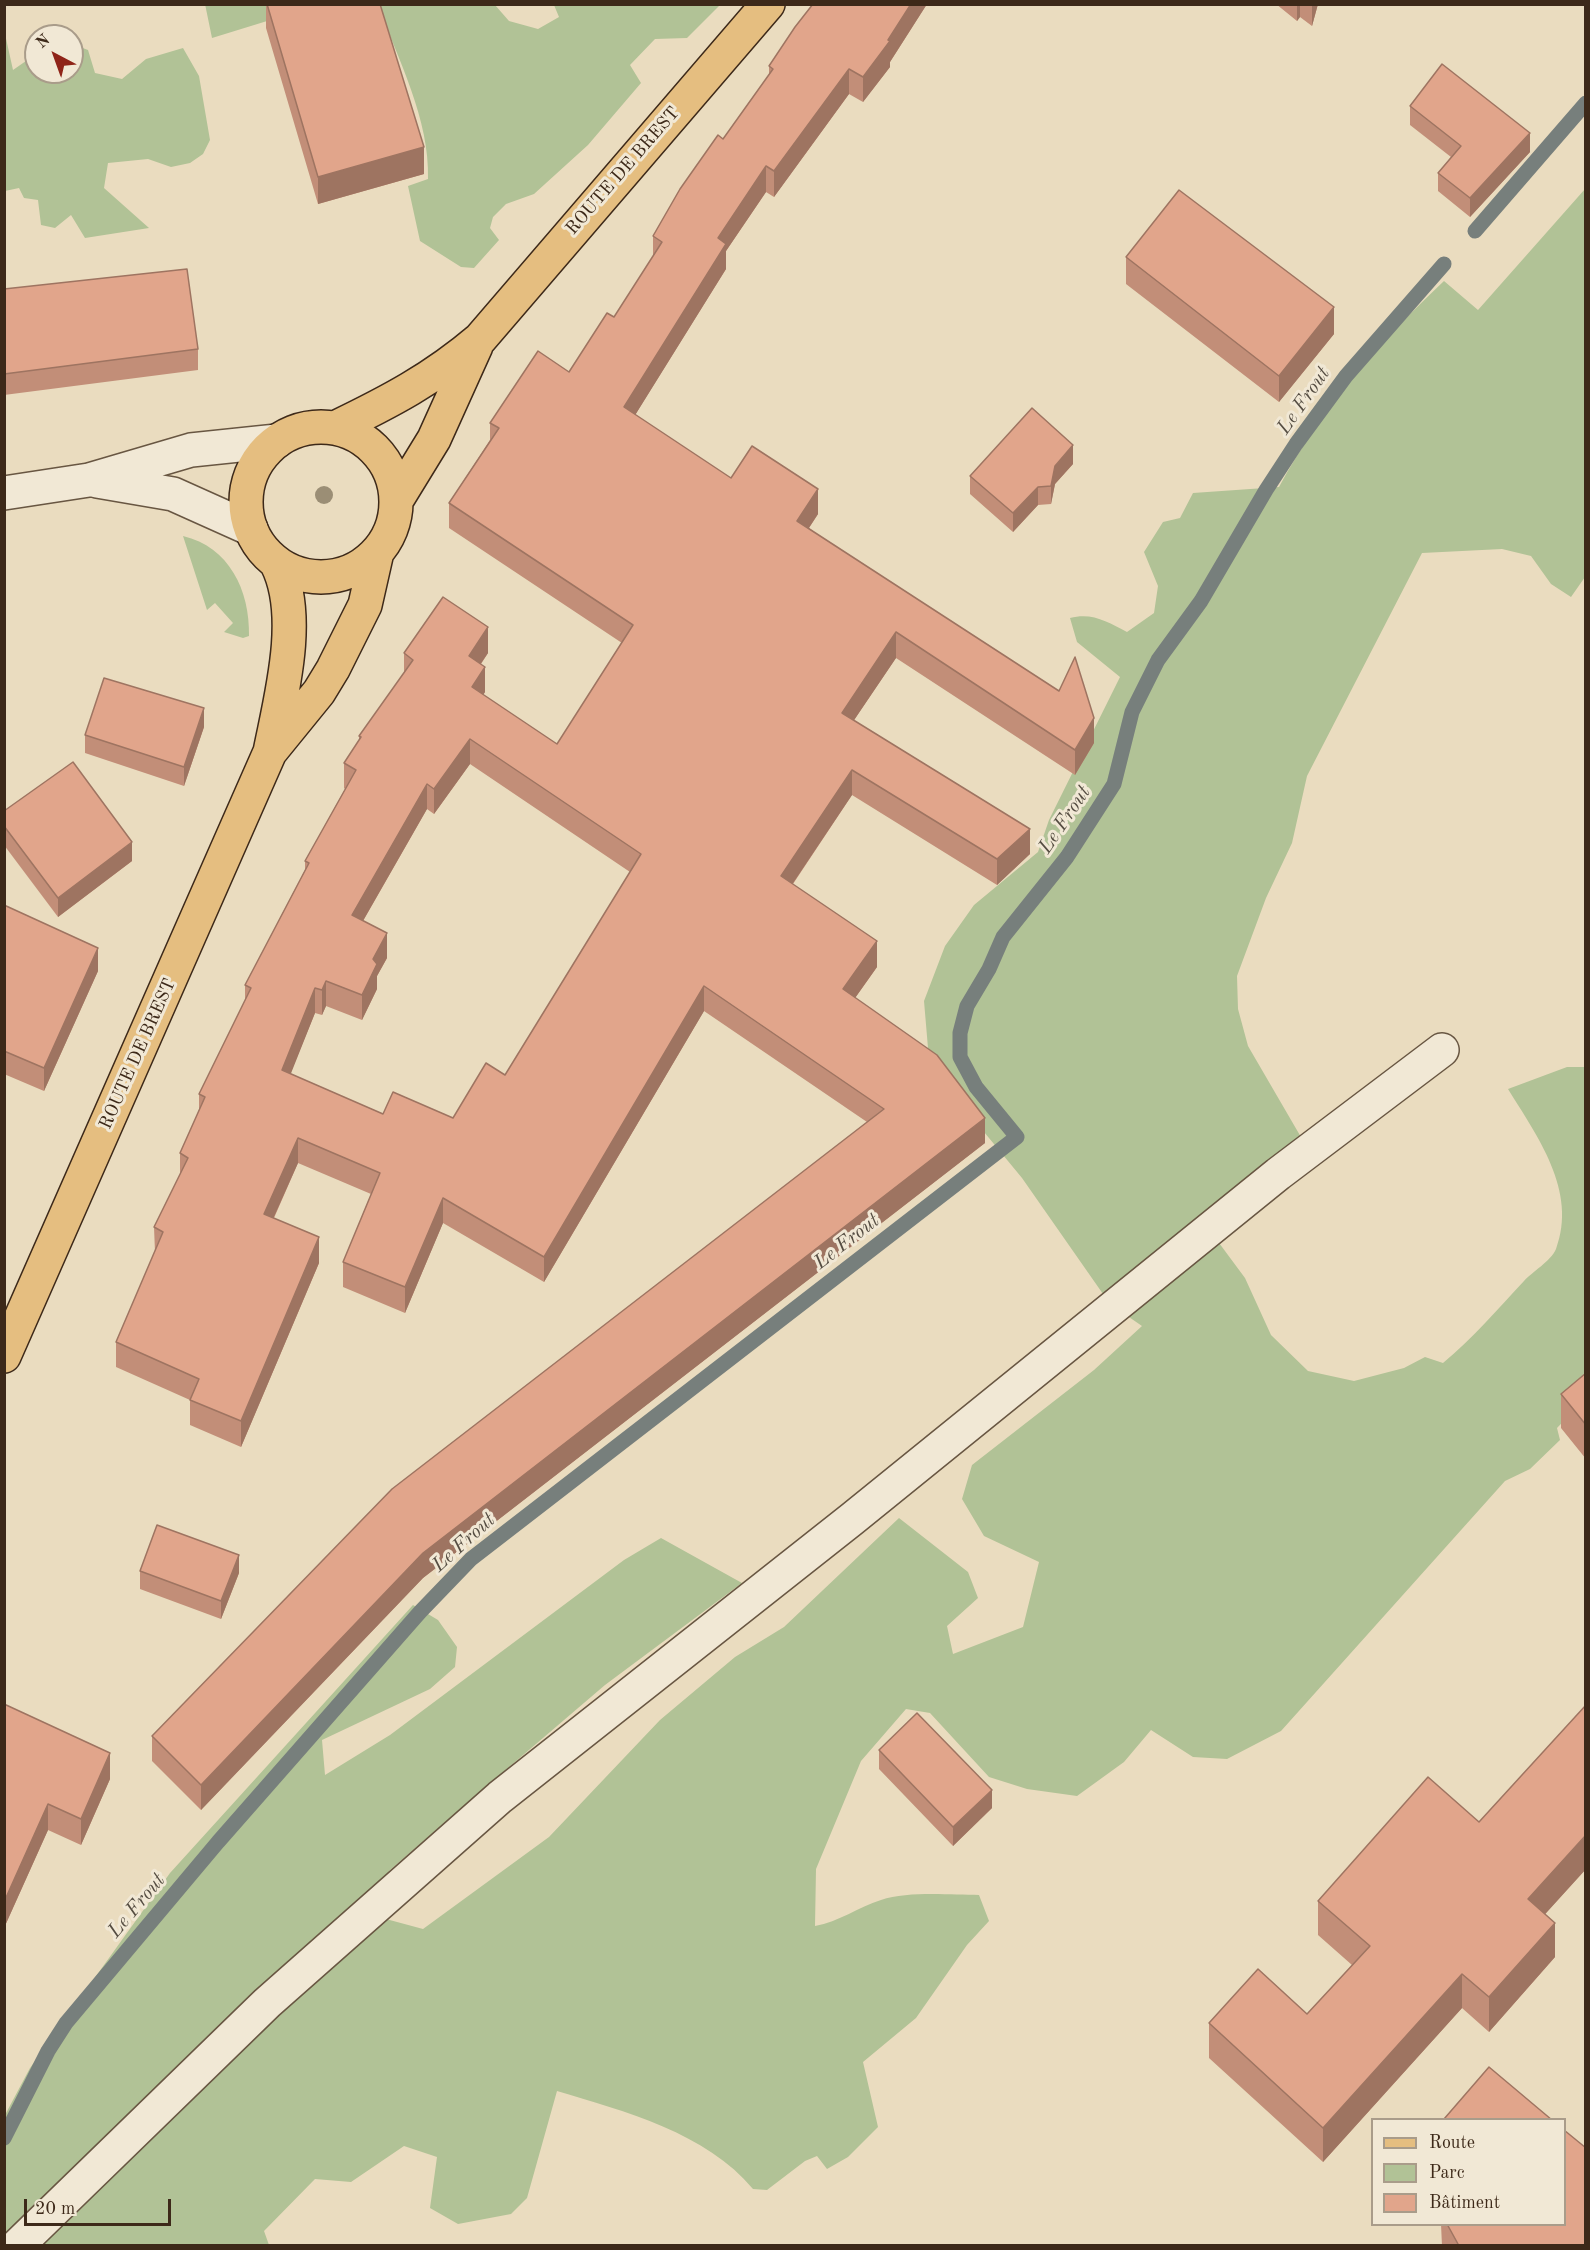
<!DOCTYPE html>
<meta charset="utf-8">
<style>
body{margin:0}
#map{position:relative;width:1590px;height:2250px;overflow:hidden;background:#eadcbf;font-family:"Old Standard TT",serif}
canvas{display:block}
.frame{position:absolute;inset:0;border:6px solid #3d2919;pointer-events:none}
.legend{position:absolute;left:1371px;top:2118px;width:195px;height:108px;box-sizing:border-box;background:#f1e8d5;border:2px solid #a99c8a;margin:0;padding:8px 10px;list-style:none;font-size:18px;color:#3d2919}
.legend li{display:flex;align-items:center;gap:12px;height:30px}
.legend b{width:30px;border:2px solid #a99c8a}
.north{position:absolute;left:24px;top:24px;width:60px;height:60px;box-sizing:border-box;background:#f1e8d5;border:2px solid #a99c8a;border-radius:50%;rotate:319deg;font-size:16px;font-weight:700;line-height:24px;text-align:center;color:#3d2919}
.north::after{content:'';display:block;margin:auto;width:21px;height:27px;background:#8f2418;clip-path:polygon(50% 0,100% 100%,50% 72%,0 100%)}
.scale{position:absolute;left:24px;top:2199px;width:147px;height:27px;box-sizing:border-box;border:3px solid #3d2919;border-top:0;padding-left:8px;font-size:18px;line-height:21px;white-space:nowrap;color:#3d2919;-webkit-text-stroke:4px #f1e8d5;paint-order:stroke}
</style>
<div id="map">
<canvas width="1590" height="2250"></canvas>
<div class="frame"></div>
<ul class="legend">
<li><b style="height:8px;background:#e5be80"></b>Route</li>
<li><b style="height:16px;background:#b1c296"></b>Parc</li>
<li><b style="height:16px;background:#e1a58b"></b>Bâtiment</li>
</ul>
<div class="north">N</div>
<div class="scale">20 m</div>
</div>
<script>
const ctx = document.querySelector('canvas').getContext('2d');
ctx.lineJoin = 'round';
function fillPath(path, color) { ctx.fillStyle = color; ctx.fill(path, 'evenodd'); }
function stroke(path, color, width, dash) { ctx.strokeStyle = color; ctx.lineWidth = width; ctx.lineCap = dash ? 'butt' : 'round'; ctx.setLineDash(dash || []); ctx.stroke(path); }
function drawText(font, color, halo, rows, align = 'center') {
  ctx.font = font + ' "Old Standard TT",serif'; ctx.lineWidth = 6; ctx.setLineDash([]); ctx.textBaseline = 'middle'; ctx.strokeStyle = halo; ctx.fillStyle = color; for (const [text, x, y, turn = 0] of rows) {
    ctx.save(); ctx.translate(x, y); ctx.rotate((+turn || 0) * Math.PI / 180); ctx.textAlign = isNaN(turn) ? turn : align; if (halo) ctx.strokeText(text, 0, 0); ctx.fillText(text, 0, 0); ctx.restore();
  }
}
fillPath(new Path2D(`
 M205,4L319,5L212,38Z
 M378,5H495L509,21L538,29L559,17L554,5H720L687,38L655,39L630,65L641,83L588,145L534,194L506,204L493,217L490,228L499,240L474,268L461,267L420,241L408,186L428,179C430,120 398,59 378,5Z
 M5,34L13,70L36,54V72H72V44L88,50L95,73L122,79L146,59L183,48L199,76L210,140L203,154L190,163L171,167L148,159L108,163L104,188L149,228L85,238L71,215L55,228L41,225L38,200L24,198L19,188L5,191Z
 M1585,189V577L1571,597L1551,584L1531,556L1502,549L1422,553L1307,776L1292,843L1266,898L1237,976L1238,1009L1248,1046L1305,1144L1205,1224L1245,1278L1271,1335L1308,1371L1354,1381L1404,1368L1425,1357L1443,1363C1473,1338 1497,1310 1524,1281C1532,1272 1551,1261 1556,1249C1578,1191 1537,1136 1508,1089L1567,1067H1585V1399L1557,1428L1560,1440L1530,1469L1505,1481L1281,1731L1227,1759L1193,1757L1151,1730L1124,1762L1077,1796L1027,1789L989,1777L930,1713L906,1709L861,1761L816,1869L815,1926C839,1922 858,1907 881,1900C908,1891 950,1895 979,1895L989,1921L967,1945L916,2018L863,2062L878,2127L848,2157L827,2169L817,2156L805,2161L767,2190L753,2189C707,2133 624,2111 557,2091L527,2198L511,2214L458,2224L430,2208L437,2157L404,2146L351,2182L315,2179L264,2231L269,2245L5,2246V2115L30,2068L170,1873L413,1605L438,1620L457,1647L455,1667L430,1689L322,1740L325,1775L390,1735L624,1560L661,1538L742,1583L605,1685L495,1779L390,1870L360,1912L423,1929L549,1837L660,1720L735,1657L784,1627L899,1518L968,1572L978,1598L947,1626L953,1654L1023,1627L1039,1562L984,1536L962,1499L972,1465L1094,1370L1142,1326L1110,1304L1022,1178L937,1075L928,1048L924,1001L945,946L974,905L1038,852L1049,820L1120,677L1077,642L1070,618C1092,612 1108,622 1127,632L1154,613L1158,586L1144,552L1163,522L1180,518L1193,493L1279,487C1322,408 1378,343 1444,281L1478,310Z
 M183,536C229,547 250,590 249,636L243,638L224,632L233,623L215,603L207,610Z`), '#b1c296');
stroke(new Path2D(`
 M1475,231L1586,103
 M4,2138L48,2051L66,2023L218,1842L420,1612L471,1559L1017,1137L976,1087L960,1057V1033L967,1006L989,969L1003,937L1067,857L1114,784L1132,712L1158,660L1201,601L1266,490L1296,444L1346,376L1444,264`), '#777f7c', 15);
const minor = new Path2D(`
 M97,481L173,494L251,529
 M4,493L89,480L191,450L277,441
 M17,2246L267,2003L500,1797L852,1519L1278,1174L1442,1050`);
const major = new Path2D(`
 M246 502a75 75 0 1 1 150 0a75 75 0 1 1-150 0Z
 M335,428C389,402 433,379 480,339L768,4
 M396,501L434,439L476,346
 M271,751L319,692L333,669L365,605L377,552
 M4,1356L270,752C281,697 303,616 277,564`);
stroke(minor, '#685642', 36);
stroke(major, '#3d2919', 36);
stroke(minor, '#f1e8d5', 33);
stroke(major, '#e5be80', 33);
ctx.fillStyle = '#9b8e75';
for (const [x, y] of [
 [324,495]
]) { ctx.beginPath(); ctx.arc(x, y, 9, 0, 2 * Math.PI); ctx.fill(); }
fillPath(new Path2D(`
 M266,4H380L424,174L318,204L266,28Z
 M813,4H927L890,62V67L863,102L849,94L774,197L766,192L726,251V269L635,415L731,478L818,514L809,528L1094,743L1075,775L896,658L854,720L1030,854L997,885L852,795L793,884L877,967L855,998L985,1143L423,1578L201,1810L152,1761V1736L867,1122L704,1011L544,1282L443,1223L405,1313L343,1287V1262L371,1194L298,1163L274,1218L319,1263L241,1447L190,1425V1400L116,1367V1342L155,1252L154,1227L180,1176V1153L199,1110V1094L245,1001V985L305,870V861L345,789L344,788V763L359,740V736L404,673V653H488L481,664L485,692L483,695L557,744L622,643L449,528V503L490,440V423L569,372L614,317L653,257V236L769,75V66ZM470,764L630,872L505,1075L453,1118L383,1114L290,1074L315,1013L322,1015L326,1006L362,1020L377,989V976L387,958L363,921L427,809L434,814Z
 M1276,4H1318L1312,26L1300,17L1297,21Z
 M1410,106L1530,152L1470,217L1438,191V173L1451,157L1410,125Z
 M1126,257L1334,334L1279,402L1126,284Z
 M4,289L198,349V370L4,395Z
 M1073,464L1055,484L1051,504L1038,505L1013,532L970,494V476Z
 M204,727L184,786L85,753V735Z
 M4,811L132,861L58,917L4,845Z
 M4,905L98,971L44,1091L4,1074Z
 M1586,1373V1459L1561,1428V1394Z
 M140,1571L239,1573L221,1619L140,1589Z
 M4,1704L110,1779L81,1845L48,1830L4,1928Z
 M879,1750L992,1808L953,1846L879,1769Z
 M1479,1822L1586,1869L1545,1914L1555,1957L1489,2032L1462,2008L1323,2162L1209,2058V2023L1307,2014L1352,1965L1318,1935V1901Z
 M1441,2224H1564L1586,2246H1442Z`), '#c28e78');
fillPath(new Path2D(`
 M911,4H927L890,62V67L863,102V77Z
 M1297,4H1300V17L1297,21Z
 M1312,4H1318L1312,26Z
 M849,69V94L774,197V171Z
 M1530,133V152L1470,217V198Z
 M424,147V174L318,204V177Z
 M766,166V192L726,251V269L624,433V407L718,238Z
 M1334,307V334L1279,402V376Z
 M1073,445V464L1055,484L1051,504V486L1055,466Z
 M1038,487V505L1013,532V513Z
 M818,489V514L797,546V521Z
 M488,627V653L469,681V656Z
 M896,632V658L842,738V713Z
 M485,667V692L472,712V687Z
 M204,708V727L184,786V767Z
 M1094,718V743L1075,775V750Z
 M470,739V764L434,814V789Z
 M852,770V795L781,901V876Z
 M427,784V809L352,940V915Z
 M1030,829V854L997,885V859Z
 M132,842V861L58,917V898Z
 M387,933V958L377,976V989L362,1020V995L373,959Z
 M877,941V967L843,1015V989Z
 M98,948V971L44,1091V1068Z
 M326,981V1006L322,1015V990Z
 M704,986V1011L544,1282V1257Z
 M315,988V1013L282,1096V1070Z
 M985,1118V1143L423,1578L201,1810V1785L423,1553Z
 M298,1138V1163L264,1239V1214Z
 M443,1198V1223L405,1313V1287Z
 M319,1237V1263L241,1447V1421Z
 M239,1555V1573L221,1619V1601Z
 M110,1753V1779L81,1845V1819Z
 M992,1790V1808L953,1846V1827Z
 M48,1804V1830L4,1928V1902Z
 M1586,1835V1869L1528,1933V1899Z
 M1555,1923V1957L1489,2032V1997Z
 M1462,1974V2008L1323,2162V2128Z`), '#9e7461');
const building = new Path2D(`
 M267,4H380L424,147L318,177Z
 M813,4H911L888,40L890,41L863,77L849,69L774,171L766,166L718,238L726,244L624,407L731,478L752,446L818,489L797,521L1059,691L1075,657L1094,718L1075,750L896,632L842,713L1030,829L997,859L852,770L781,876L877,941L843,989L937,1055L985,1118L423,1553L201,1785L152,1736L392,1489L884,1109L704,986L544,1257L443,1198L405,1287L343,1262L380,1173L298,1138L264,1214L319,1237L241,1421L190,1400L199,1379L116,1342L163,1232L154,1227L188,1158L180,1153L205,1097L199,1094L251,988L245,985L309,863L305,861L356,770L344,763L361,737L359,736L413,660L404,653L443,597L488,627L469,656L485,667L472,687L557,744L633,625L449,503L499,428L490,423L538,351L569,372L607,313L614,317L662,242L653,236L680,189L718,135L723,139L773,69L769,66L795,27ZM470,739L641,854L505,1075L486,1063L453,1118L393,1092L383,1114L282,1070L315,988L322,990L326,981L362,995L377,964L373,959L387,933L352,915L427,784L434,789Z
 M1442,64L1530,133L1470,198L1438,173L1461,146L1410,106Z
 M1179,190L1334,307L1279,376L1126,257Z
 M187,269L198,349L4,374V289Z
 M1032,408L1073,445L1055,466L1051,486L1038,487L1013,513L970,476Z
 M104,678L204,708L184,767L85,735Z
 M73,762L132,842L58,898L4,826V811Z
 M4,905L98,948L44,1068L4,1051Z
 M1586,1373V1425L1561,1394Z
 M157,1525L239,1555L221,1601L140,1571Z
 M4,1704L110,1753L81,1819L48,1804L4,1902Z
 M1586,1705V1835L1528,1899L1555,1923L1489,1997L1462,1974L1323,2128L1209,2023L1258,1969L1307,2014L1370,1946L1318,1901L1428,1777L1479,1822Z
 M917,1713L992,1790L953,1827L879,1750Z
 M1489,2067L1552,2120H1445L1444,2119Z
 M1564,2130L1586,2148V2246H1457L1458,2244L1447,2224H1564Z`);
fillPath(building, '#e1a58b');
stroke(building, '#9e7461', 1.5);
drawText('18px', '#3d2919', '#f1e8d5', [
 ["ROUTE DE BREST",623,171,-49],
 ["ROUTE DE BREST",138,1054,-66]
]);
drawText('italic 20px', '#554d42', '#f1e8d5', [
 ["Le Frout",1304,401,-55],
 ["Le Frout",1065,820,-56],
 ["Le Frout",847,1242,-38],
 ["Le Frout",464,1543,-42],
 ["Le Frout",137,1906,-50]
]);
</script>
